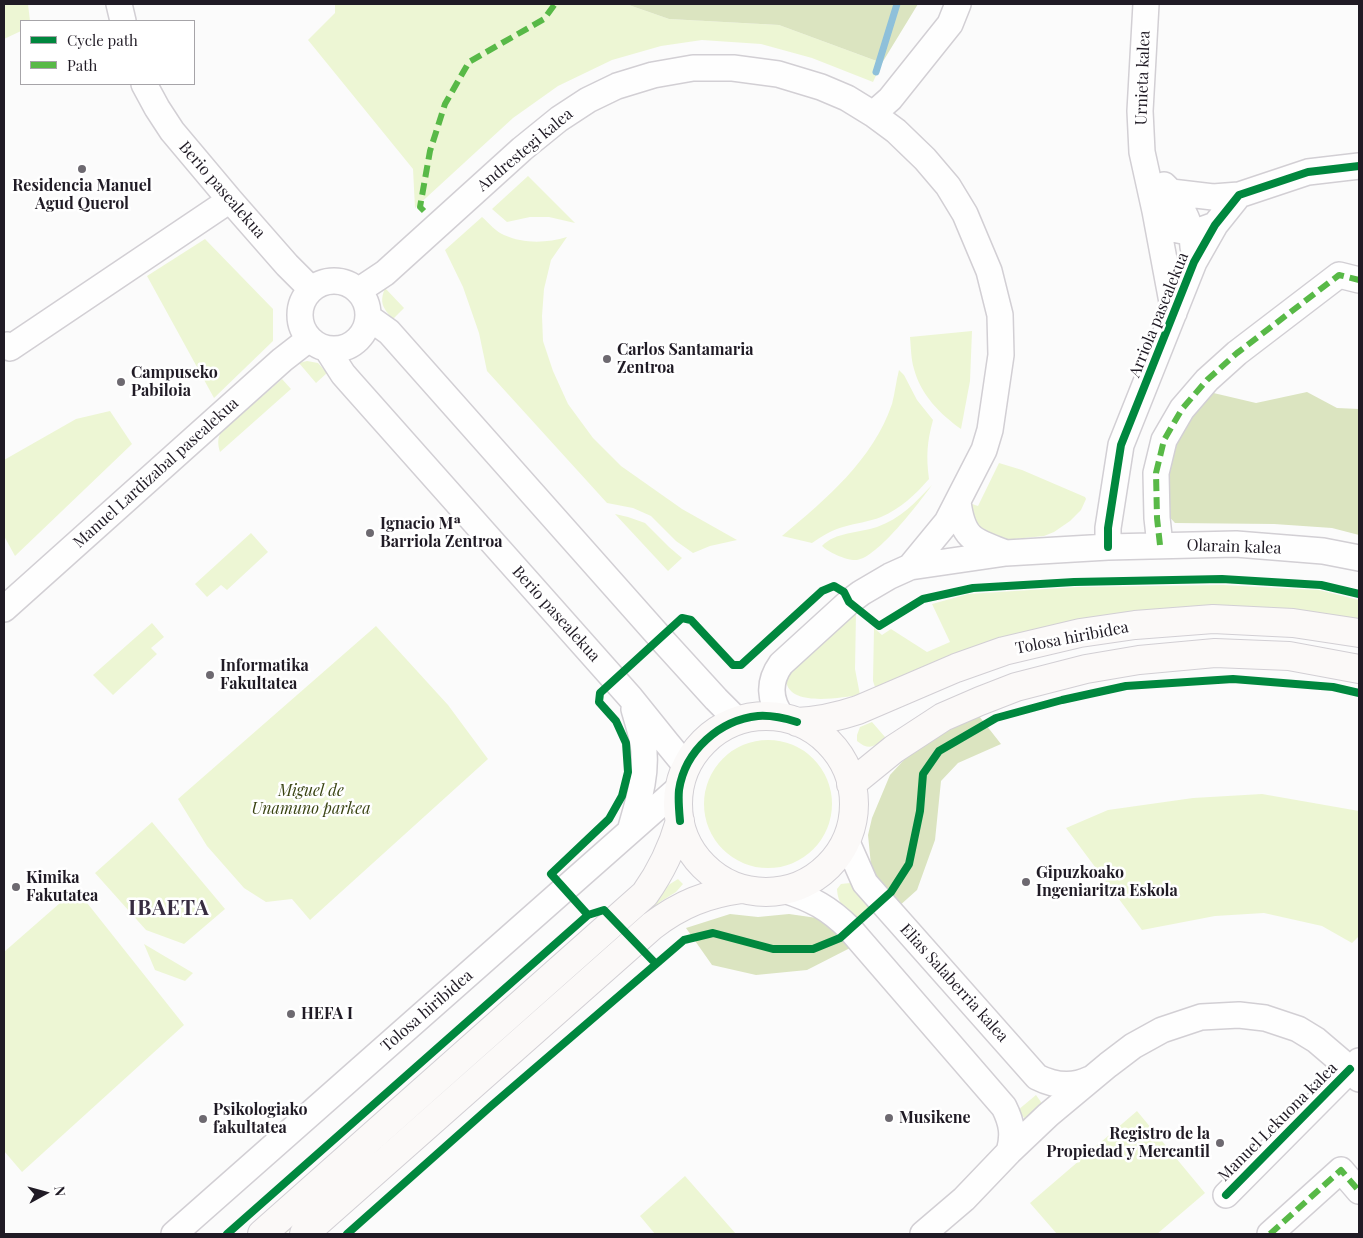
<!DOCTYPE html>
<meta charset="utf-8">
<style>
body{margin:0}
#map{position:relative;width:1363px;height:1238px;overflow:hidden;background:#fbfbfb;font-family:"Playfair Display",serif}
canvas{display:block}
.frame{position:absolute;inset:0;border:5px solid #201b25;pointer-events:none}
.legend{position:absolute;left:20px;top:20px;width:175px;height:65px;box-sizing:border-box;background:#fff;border:1px solid #a6a4a8;margin:0;padding:6px 9px;list-style:none;font-size:15px;color:#201b25}
.legend li{display:flex;align-items:center;gap:10px;height:25px}
.legend b{width:25px;border:1px solid #a6a4a8}
.north{position:absolute;left:20px;top:1168px;width:50px;height:50px;-webkit-text-stroke:4px #fff;paint-order:stroke;rotate:83deg;font-size:14px;font-weight:700;line-height:20px;text-align:center;color:#201b25}
.north::after{content:'';display:block;margin:auto;width:18px;height:22px;background:#201b25;clip-path:polygon(50% 0,100% 100%,50% 72%,0 100%)}
</style>
<div id="map">
<canvas width="1363" height="1238"></canvas>
<div class="frame"></div>
<ul class="legend">
<li><b style="height:6px;background:#00873e"></b>Cycle path</li>
<li><b style="height:6px;background:#58b947"></b>Path</li>
</ul>
<div class="north">N</div>
</div>
<script>
const ctx = document.querySelector('canvas').getContext('2d');
ctx.lineJoin = 'round';
function fillPath(path, color) { ctx.fillStyle = color; ctx.fill(path, 'evenodd'); }
function stroke(path, color, width, dash) { ctx.strokeStyle = color; ctx.lineWidth = width; ctx.lineCap = dash ? 'butt' : 'round'; ctx.setLineDash(dash || []); ctx.stroke(path); }
function drawText(font, color, halo, rows, align = 'center') {
  ctx.font = font + ' "Playfair Display",serif'; ctx.lineWidth = 5; ctx.setLineDash([]); ctx.textBaseline = 'middle'; ctx.strokeStyle = halo; ctx.fillStyle = color; for (const [text, x, y, turn = 0] of rows) {
    ctx.save(); ctx.translate(x, y); ctx.rotate((+turn || 0) * Math.PI / 180); ctx.textAlign = isNaN(turn) ? turn : align; if (halo) ctx.strokeText(text, 0, 0); ctx.fillText(text, 0, 0); ctx.restore();
  }
}
fillPath(new Path2D(`
 M4,4H28L30,21H21V31L4,39Z
 M335,4H626L669,19L779,25L882,63L873,82L812,58L761,44L702,40L661,46L612,60L558,86L513,118L415,208L413,169L308,40L335,13Z
 M528,176L575,223L549,217H530L507,222L492,209Z
 M482,217C489,223 496,232 504,235C524,244 547,243 567,237L551,260L544,289L542,316L543,341L553,371L568,404L593,438L621,466L682,509L737,540L710,546L693,553L676,541L651,516L633,508L607,503L487,371L479,333L463,287L445,250Z
 M205,239L273,309V341L214,398L147,276Z
 M385,288L404,308L393,319C383,308 379,303 385,288Z
 M972,331L970,381L961,429C940,414 921,395 914,369C911,359 911,348 910,337Z
 M307,361L318,363L327,373L316,383L299,363Z
 M899,370L904,375L917,400L933,420C927,442 926,456 929,479C916,494 900,509 881,517C869,522 855,523 843,527C832,530 822,536 812,543L782,536C826,499 873,460 892,404C895,393 896,381 899,370Z
 M282,379L291,389L220,452C218,445 217,439 221,432Z
 M110,411L132,444L15,556L4,536V460L76,419Z
 M999,463L1022,470L1085,497L1086,499L1081,510L1070,521L1054,532L1044,536L1004,540L978,534L969,503L978,506Z
 M932,485C919,503 878,557 857,560C847,561 828,552 822,546C835,532 859,533 877,527C900,519 916,502 932,485Z
 M615,514L628,517L645,523L669,547L682,558L668,571Z
 M251,533L268,552L227,590L221,585L207,597L195,584Z
 M1223,585L1319,590L1359,600V623L1009,637L875,687L873,681L874,628L882,635L891,629L927,652L950,642L932,604L968,594L1077,587Z
 M851,610L856,613L855,669L860,695C842,697 790,708 786,681C786,677 787,672 788,669Z
 M152,623L164,637L151,648L157,654L113,695L93,675Z
 M376,626L448,705L488,759L310,920L292,899L266,902L244,888L207,846L178,799Z
 M872,722L885,737C875,747 869,751 857,741V735L860,727Z
 M704 804a64 64 0 1 1 128 0a64 64 0 1 1-128 0Z
 M1262,794L1359,811V936L1352,943L1322,926L1264,913L1215,916L1142,930L1066,828L1108,810L1193,798Z
 M152,822L225,909L184,944L146,930L95,873Z
 M678,879L683,884L676,892L660,902L285,1234H276L670,884Z
 M850,883L870,906L856,919C845,909 838,905 837,889L841,884Z
 M76,889L184,1025L22,1172L4,1151V952Z
 M144,944L193,973L185,981L155,970Z
 M1036,1095L1041,1102L1042,1111L1028,1123L1018,1110Z
 M1137,1111L1205,1193L1157,1234H1057L1030,1203Z
 M685,1176L736,1234H655L640,1216Z`), '#edf6d4');
fillPath(new Path2D(`
 M626,4H918L882,63L779,25L669,19Z
 M1188,387L1256,403L1307,392L1337,408L1359,409V535L1332,528L1274,524L1175,523L1151,497Z
 M979,716L1001,744L958,763L941,781L935,840L917,890L898,907L880,885L871,865L868,835L872,818L890,775L914,749L953,726Z
 M730,914L758,917L789,914L817,918L838,930L852,947L807,970L756,975L712,965L686,928Z`), '#dbe4c0');
stroke(new Path2D(`
 M876,72L897,4`), '#8ec0da', 7);
const street = new Path2D(`
 M119,4L123,21
 M1146,4L1140,111L1142,152L1155,211L1173,229L1193,233L1215,225
 M144,84L157,108L172,131L230,200L287,265L311,289
 M873,114L890,99L950,24L958,4
 M1164,185L1171,192L1213,197L1239,195
 M300 315a34 34 0 1 1 68 0a34 34 0 1 1-68 0Z
 M358,291L385,273L522,149L559,119L588,100L617,86L653,75L693,68H733L778,74L821,87L847,98L873,114L896,131L925,159L948,186L965,214L989,271L1000,315L1001,355L990,430L984,450L947,522L910,567
 M1174,313L1155,211L1171,192C1183,210 1192,224 1193,247
 M368,317L389,332L665,643L716,699L738,721
 M4,347L7,345L10,348L230,200
 M327,349L343,374L350,382L630,697L667,743L686,766
 M958,502C963,539 973,541 1006,553
 M1160,545L1157,518L1156,473L1164,440L1182,409L1207,380L1237,353L1339,275L1359,280
 M1108,547V528L1121,445L1194,262L1215,225L1239,195L1308,172L1359,166
 M4,609L282,360L309,339
 M782,717C769,700 768,682 781,664L849,602L861,593L890,576L910,567L1006,553L1108,547L1236,544L1323,551L1359,558
 M630,831C638,803 648,773 643,743C641,732 637,720 634,709
 M846,840L865,883L1037,1077C1055,1086 1072,1088 1090,1079
 M784,890C812,899 829,908 850,929L1004,1107C1012,1123 1014,1135 1009,1152
 M1226,1195L1359,1061
 M174,1234L679,788
 M923,1234L964,1199L1009,1152L1048,1115L1108,1065L1133,1046L1162,1030L1201,1017L1239,1015L1265,1018L1298,1029L1316,1040L1350,1069L1359,1079
 M1270,1234L1341,1170L1359,1191`);
const secondary = new Path2D(`
 M678 804a88 88 0 1 1 176 0a88 88 0 1 1-176 0Z
 M797,722C818,721 837,717 858,710L956,668L1004,651L1080,633L1135,625L1213,619L1293,623L1359,633
 M851,784L894,749L943,717L980,701L1016,687L1086,669L1139,660L1215,653L1289,656L1359,669
 M262,1234L645,894C662,870 672,849 680,821
 M304,1234L652,926C681,904 706,894 742,889`);
stroke(street, '#d2cfd4', 28);
stroke(secondary, '#d2cfd4', 30);
stroke(street, '#fefefe', 25);
stroke(secondary, '#fbf9f8', 28);
stroke(new Path2D(`
 M424,211L420,207L430,151L445,104L469,62L544,19L555,4
 M1160,545L1157,518L1156,473L1164,440L1182,409L1207,380L1237,353L1339,275L1359,280
 M1270,1234L1341,1170L1359,1191`), '#58b947', 6, [12, 6]);
stroke(new Path2D(`
 M1108,547V528L1121,445L1194,262L1215,225L1239,195L1308,172L1359,166
 M680,821C679,810 678,800 679,790C685,750 720,720 758,716C771,715 784,718 797,722
 M588,915L551,874L609,819L622,796L628,772L626,743L616,721L599,702L600,693L682,618L691,620L733,665H741L822,591L834,586L844,592L849,602L879,626L923,599L973,588L1074,582L1222,579L1321,585L1359,594
 M1226,1195L1350,1069
 M227,1234L588,915L604,910L656,964
 M347,1234L491,1106L684,940L713,933L773,949H813L840,938L891,892L909,864L920,811L923,774L939,751L996,718L1062,700L1126,686L1233,679L1333,687L1359,693`), '#00873e', 8);
for (const [x, y, r, color] of [
 [82,169,5,"#6d6970"],
 [607,359,5,"#6d6970"],
 [121,382,5,"#6d6970"],
 [370,533,5,"#6d6970"],
 [210,675,5,"#6d6970"],
 [1026,882,5,"#6d6970"],
 [16,887,5,"#6d6970"],
 [291,1014,5,"#6d6970"],
 [889,1118,5,"#6d6970"],
 [203,1119,5,"#6d6970"],
 [1220,1143,5,"#6d6970"]
]) { const dot = new Path2D(); dot.arc(x, y, r, 0, 2 * Math.PI); ctx.fillStyle = color; ctx.fill(dot); stroke(dot, '#fff', 2); }
drawText('16px', '#201b25', '#fff', [
 ["Urnieta kalea",1143,78,-88],
 ["Andrestegi kalea",525,150,-40],
 ["Berio pasealekua",222,190,49],
 ["Arriola pasealekua",1159,315,-68],
 ["Manuel Lardizabal pasealekua",156,473,-42],
 ["Olarain kalea",1234,547,2],
 ["Berio pasealekua",556,614,48],
 ["Tolosa hiribidea",1072,638,-11],
 ["Elias Salaberria kalea",954,983,48],
 ["Tolosa hiribidea",427,1011,-41],
 ["Manuel Lekuona kalea",1278,1122,-45]
]);
drawText('bold 16px', '#201b25', '#fff', [
 ["Residencia Manuel",82,186,"center"],
 ["Agud Querol",82,204,"center"],
 ["Carlos Santamaria",617,350],
 ["Zentroa",617,368],
 ["Campuseko",131,373],
 ["Pabiloia",131,391],
 ["Ignacio Mª",380,524],
 ["Barriola Zentroa",380,542],
 ["Informatika",220,666],
 ["Fakultatea",220,684],
 ["Gipuzkoako",1036,873],
 ["Ingeniaritza Eskola",1036,891],
 ["Kimika",26,878],
 ["Fakutatea",26,896],
 ["HEFA I",301,1014],
 ["Psikologiako",213,1110],
 ["fakultatea",213,1128],
 ["Musikene",899,1118],
 ["Registro de la",1210,1134,"right"],
 ["Propiedad y Mercantil",1210,1152,"right"]
], 'left');
drawText('italic 16px', '#394312', '#fff', [
 ["Miguel de",311,791],
 ["Unamuno parkea",311,809]
]);
ctx.letterSpacing = '1px';
drawText('bold 21px', '#372c40', '#fff', [
 ["IBAETA",169,908]
]);
ctx.letterSpacing = '0px';
</script>
